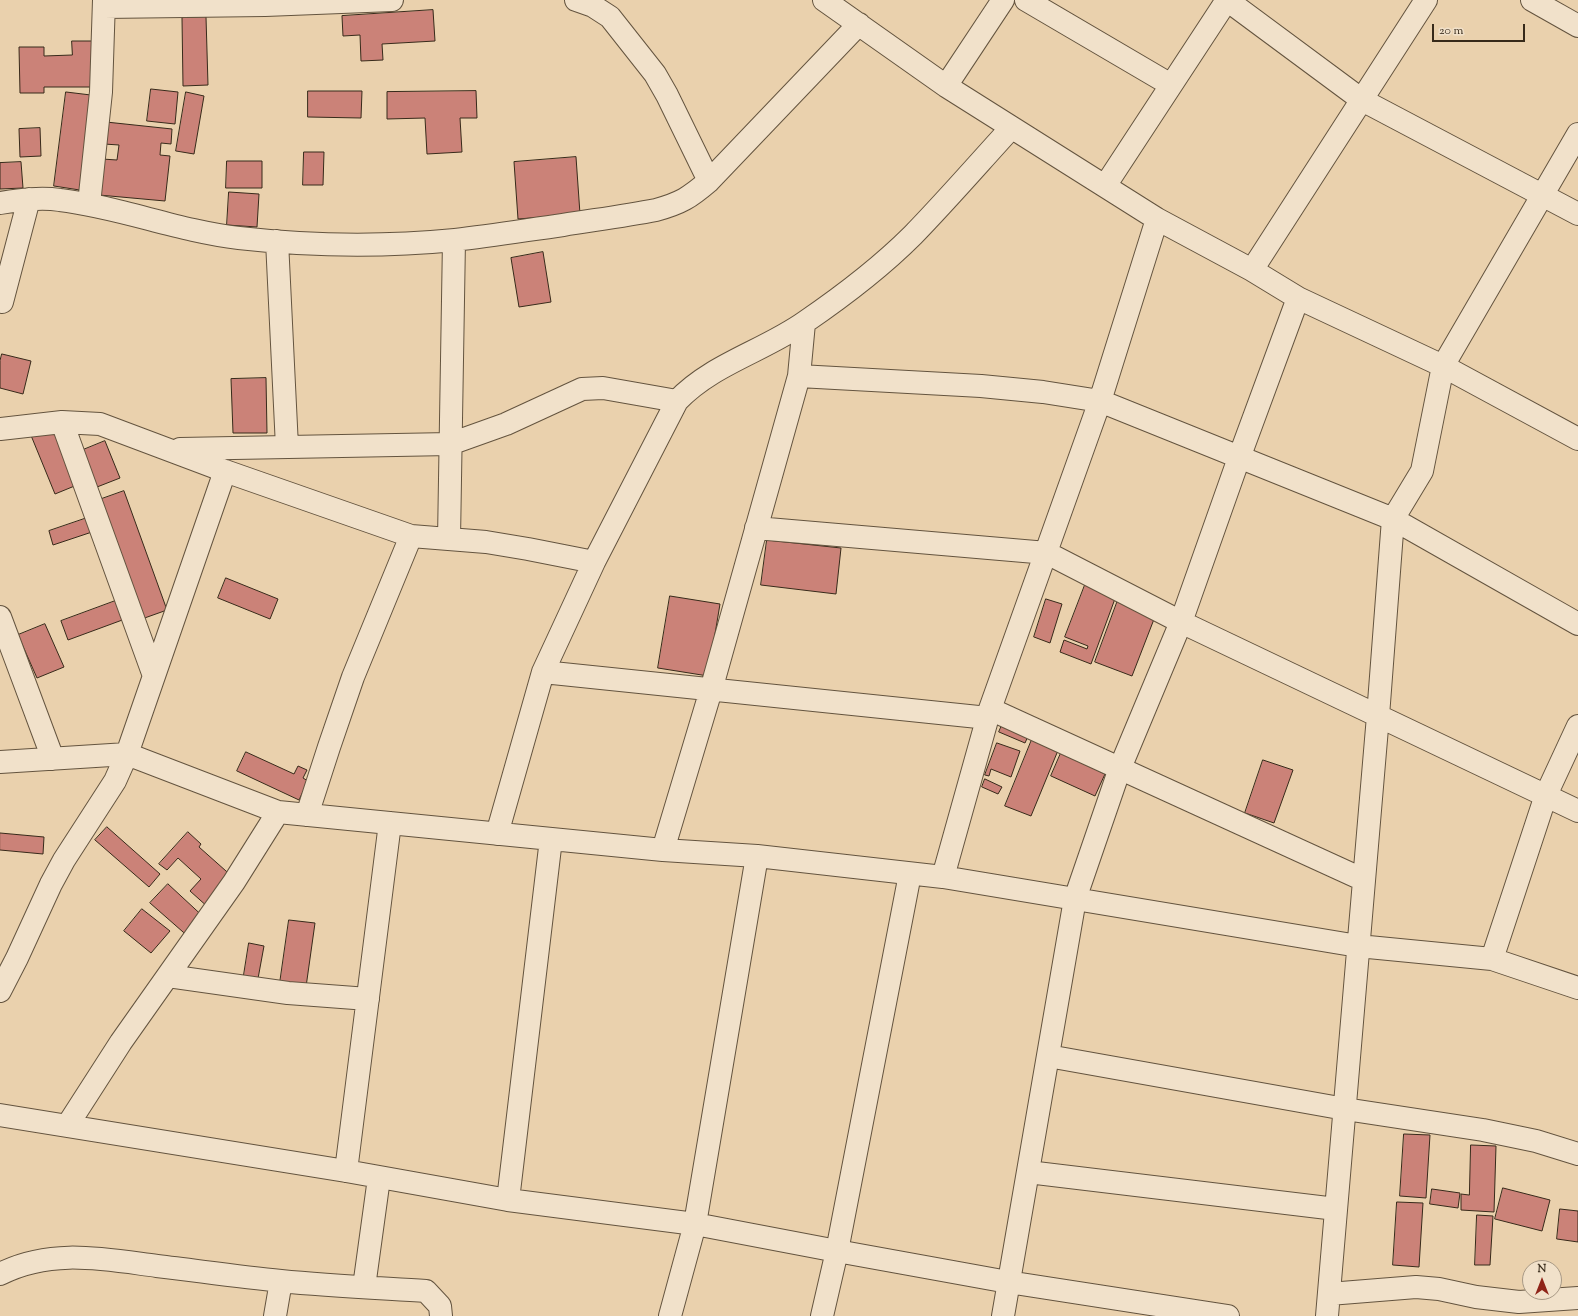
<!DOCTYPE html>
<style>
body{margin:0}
#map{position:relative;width:1578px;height:1316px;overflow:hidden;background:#ead1ad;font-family:"Sorts Mill Goudy",serif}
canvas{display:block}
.north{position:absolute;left:1522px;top:1260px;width:40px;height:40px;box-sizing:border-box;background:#f1e1ca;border:1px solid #a79884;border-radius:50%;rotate:0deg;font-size:11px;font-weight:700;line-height:16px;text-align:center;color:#372a1a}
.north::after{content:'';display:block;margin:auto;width:14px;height:18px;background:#8f2418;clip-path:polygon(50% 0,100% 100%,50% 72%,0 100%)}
.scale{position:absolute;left:1432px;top:24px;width:93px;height:18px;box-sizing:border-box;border:2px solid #372a1a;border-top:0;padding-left:5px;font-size:12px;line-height:14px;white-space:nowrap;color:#372a1a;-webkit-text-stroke:3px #f1e1ca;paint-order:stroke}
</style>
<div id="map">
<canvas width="1578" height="1316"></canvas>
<div class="north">N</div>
<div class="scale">20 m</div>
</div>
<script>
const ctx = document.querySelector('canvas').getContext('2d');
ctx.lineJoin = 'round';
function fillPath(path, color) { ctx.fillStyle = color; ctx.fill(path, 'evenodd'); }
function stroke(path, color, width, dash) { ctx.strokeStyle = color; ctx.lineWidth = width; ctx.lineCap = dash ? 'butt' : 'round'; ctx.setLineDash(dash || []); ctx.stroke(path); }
const building = new Path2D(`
 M433,10L435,41L382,44L383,60L361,61L360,35L343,36L342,16Z
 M206,17L208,85L183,86L182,18Z
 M72,41H99L100,87H44V93H20L19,47H44V56L72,55Z
 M151,89L178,92L175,124L147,121Z
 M308,91H362L361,118L308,117Z
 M476,91L477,118H460L462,152L427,154L425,118L387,119V92Z
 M66,92L99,96L86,191L54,186Z
 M186,92L204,96L194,154L176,151Z
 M106,122L172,129L171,144L161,143L160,155L170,156L165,201L99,195L102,159L117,160L119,145L104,144Z
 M40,128L41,156L20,157L19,129Z
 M304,152H324L323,185H303Z
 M576,157L580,214L518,219L514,162Z
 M227,161H262V188H226Z
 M21,162L23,188L0,189V163Z
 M229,192L259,194L257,227L227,225Z
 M543,252L551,302L519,307L511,258Z
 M2,354L31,361L23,394L0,388V361Z
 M266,378L267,433H233L231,379Z
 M53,424L77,485L55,494L30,433Z
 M105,441L120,478L97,487L83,450Z
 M124,491L167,610L139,620L96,501Z
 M90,517L95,531L53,545L49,531Z
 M767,540L841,548L836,594L761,585Z
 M226,578L278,599L270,619L218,598Z
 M1085,585L1116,596L1091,664L1060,652L1064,640L1087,649L1088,646L1065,637Z
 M670,596L720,604L708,676L658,668Z
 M1046,599L1062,604L1050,643L1034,637Z
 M118,600L125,619L68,640L61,621Z
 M1118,600L1156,614L1132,676L1095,662Z
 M45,624L64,667L37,678L18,635Z
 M1003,723L1029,734L1025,743L999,732Z
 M1033,737L1059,748L1031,816L1005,806Z
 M997,743L1020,751L1011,777L991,769L989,776L985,775Z
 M246,752L294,774L298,766L307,770L303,778L308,781L299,800L237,771Z
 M1061,753L1105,774L1095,796L1051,776Z
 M1263,760L1293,770L1274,823L1245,813Z
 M985,779L1002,787L998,794L982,787Z
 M107,827L160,874L149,887L95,840Z
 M188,832L201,844L199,847L235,879L209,908L190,891L201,879L178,858L167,870L159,864Z
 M0,833L44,837L43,854L0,850Z
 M168,884L208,921L191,939L150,903Z
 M142,909L170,931L151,953L124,931Z
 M289,920L315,923L306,987L280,983Z
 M249,943L264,946L257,984L243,981Z
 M1404,1134L1430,1135L1426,1198L1400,1196Z
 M1471,1145L1496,1146L1494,1212L1461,1210V1194L1469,1195Z
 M1503,1188L1550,1200L1542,1231L1495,1219Z
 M1432,1189L1460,1193L1458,1208L1430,1204Z
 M1397,1202L1423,1203L1419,1267L1393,1265Z
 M1560,1209L1578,1211V1242L1557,1239Z
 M1477,1215L1493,1216L1490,1265H1475Z`);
fillPath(building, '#cb8278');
stroke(building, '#372a1a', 1);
const street = new Path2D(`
 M576,0L593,6L610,17L655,74L667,95L709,181
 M824,0L946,86L1157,219L1252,270L1298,298L1443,366L1578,439
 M1026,0L1171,85
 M1227,0L1362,100L1578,214
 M1532,0L1578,26
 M104,7L265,5L392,0
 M946,86L1003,0
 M1105,186L1227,0
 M0,203C20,200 40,197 60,200C120,207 178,231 239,238C310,246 383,247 455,240C491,236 527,230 563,225C594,220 625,216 656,210C681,203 689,198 709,181L859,24
 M89,204L101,92L104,0
 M277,241L287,447
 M1252,270L1426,0
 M2,302L29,199
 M799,376L981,386L1043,392L1100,401L1393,519L1578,624
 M62,422L154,676
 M0,429L62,422L100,424L225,471L411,536L486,542L528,549L594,562
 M180,449L450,444L506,424L582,389L603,388L677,401
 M756,528L1047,553L1181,622L1578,811
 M449,539L454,240
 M0,617L53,759
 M543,672L988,718
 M990,709L1364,880
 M0,762L127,754L278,812L663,850L757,856L943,877L1358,946L1492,959L1578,988
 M307,815L329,747L353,677L411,536
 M497,834L543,672L594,562L677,401C712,364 764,351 805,322C843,296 881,267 913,235C947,200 979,163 1011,128
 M663,850L711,690L799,376L804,323
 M943,877L990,709L1100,401L1157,219
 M1492,959L1546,795L1578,726
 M168,976L288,993L368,999
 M0,991L17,958L51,884L64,860L115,781L127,754L225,471
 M1048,1056L1345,1109L1483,1130L1536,1141L1578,1154
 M0,1115L346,1171L508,1200L695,1224L837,1251L1008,1282L1228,1316
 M67,1126L121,1042L234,882L278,812
 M346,1171L390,823
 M1028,1172L1336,1209
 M508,1200L551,839
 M0,1274C51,1248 103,1259 157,1266C199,1271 240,1277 281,1281C329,1286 378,1288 426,1291L440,1306L441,1316
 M364,1287L379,1178
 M1329,1294L1416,1287L1439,1289L1476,1297L1519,1302L1578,1298
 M275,1316L281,1281
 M670,1316L695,1224L757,856
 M822,1316L837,1251L910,874
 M1003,1316L1075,899L1120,768L1181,622L1239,458L1298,298
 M1327,1316L1378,716L1393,519L1422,471L1443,366L1578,134`);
stroke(street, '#64543f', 24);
stroke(street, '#f1e1ca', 22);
</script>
